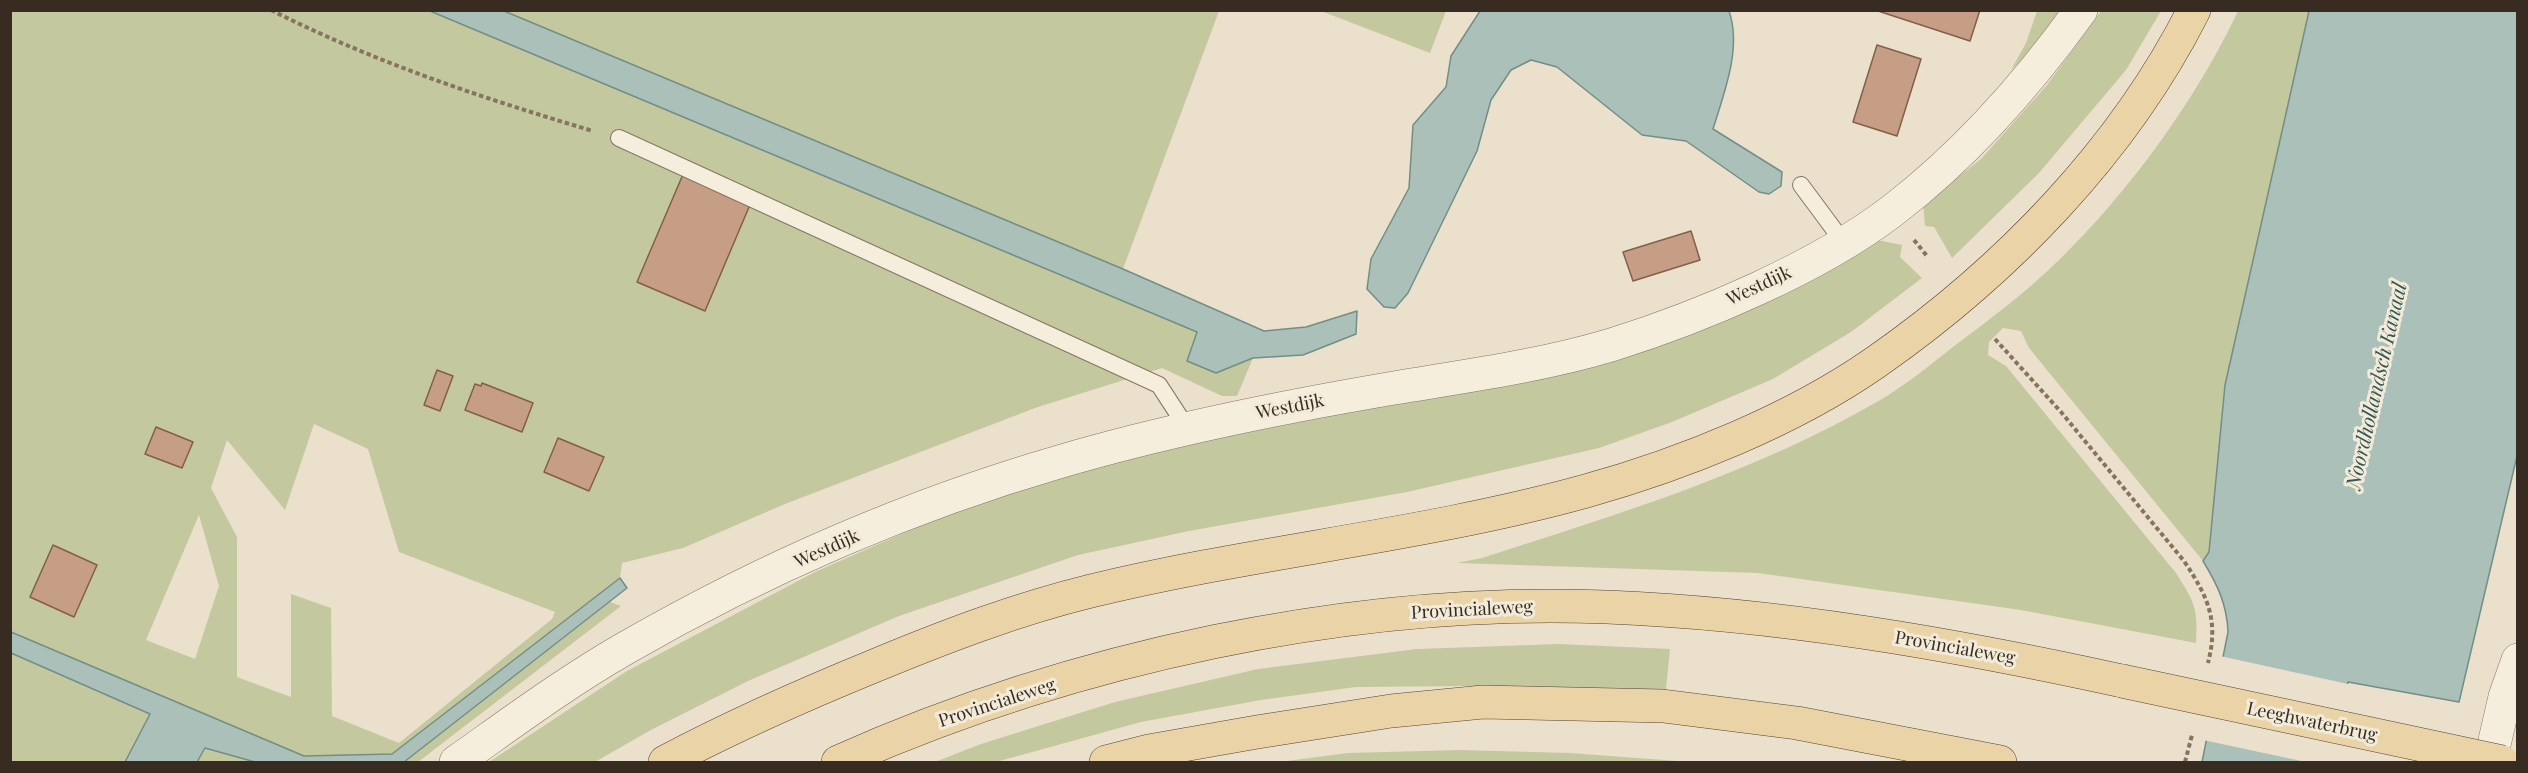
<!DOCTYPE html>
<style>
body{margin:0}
#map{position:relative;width:2528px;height:773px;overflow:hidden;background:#ebe0cb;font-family:"Playfair Display",serif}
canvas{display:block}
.frame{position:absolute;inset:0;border:12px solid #382c22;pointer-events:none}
</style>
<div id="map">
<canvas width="2528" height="773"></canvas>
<div class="frame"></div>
</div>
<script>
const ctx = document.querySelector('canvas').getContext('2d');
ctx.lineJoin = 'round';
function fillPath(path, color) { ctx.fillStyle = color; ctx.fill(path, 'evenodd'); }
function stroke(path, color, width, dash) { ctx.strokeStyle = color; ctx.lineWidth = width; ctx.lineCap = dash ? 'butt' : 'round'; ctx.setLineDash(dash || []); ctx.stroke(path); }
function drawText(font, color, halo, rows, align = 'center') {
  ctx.font = font + ' "Playfair Display",serif'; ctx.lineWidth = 6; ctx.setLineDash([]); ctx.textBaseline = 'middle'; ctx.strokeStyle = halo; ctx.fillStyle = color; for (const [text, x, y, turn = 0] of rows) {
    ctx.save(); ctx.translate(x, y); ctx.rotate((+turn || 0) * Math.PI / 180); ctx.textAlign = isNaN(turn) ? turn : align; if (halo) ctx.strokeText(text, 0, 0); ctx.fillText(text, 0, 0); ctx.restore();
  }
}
fillPath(new Path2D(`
 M10,11H430L1197,332L1188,360L1216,373L1253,358L1237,396H1222L1162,368L1035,408L785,504L683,548L622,563L620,578L392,754L304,756L11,632ZM314,424L368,449L399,552L555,612L552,619L399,743L332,716L331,608L291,594V697L237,677V537L211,488L227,440L285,510ZM199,515L219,586L195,659L146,640Z
 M504,11H1219L1123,269Z
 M1321,11V10L1446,11L1430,53Z
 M2037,11H2060L2032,50L2011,70L2026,43Z
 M2101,11H2161L2126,70L2039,173L1952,258L1934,227L1925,226L1923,204L1981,159L2047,85Z
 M2238,11H2309L2225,385L2209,552L2203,561L2029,348L2021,331L2003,328L1989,342L1988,355L2006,366L2176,573C2195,603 2198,608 2196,643L2021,610L1758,573L1457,563L1482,558C1619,514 1757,472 1882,399C1907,384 1930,365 1953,347C1989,320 2025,293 2058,261C2129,192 2196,100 2238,11Z
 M1877,240L1902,245L1900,257L1922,278L1851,332L1773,379L1672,422L1599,448L1407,492L1189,531L1078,555L899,616L748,681L649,731L595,762H489L627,671L815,572L949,513L1048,480L1248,429L1493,387Z
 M610,602L621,606L418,762H404Z
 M1559,644L1670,649L1665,699L1466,686L1356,687L1261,700L1141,722L996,762H935L981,744L1115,702L1258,669L1417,649Z
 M10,653L150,714L125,762H11Z
 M205,748L255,762H197Z
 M1460,750L1570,753L1691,762H1279L1348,753Z`), '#c4c89f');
const water = new Path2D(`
 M430,11H504L1123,269L1264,331L1306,327L1357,311L1356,334L1303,355L1253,358L1216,373L1187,361L1197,332Z
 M1480,11H1729C1742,48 1724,93 1713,129L1782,172L1781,186L1769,194L1759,192L1686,141L1642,135L1557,67L1531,60L1511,70L1491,100L1477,151L1408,293L1395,308L1384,307L1367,289L1371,259L1409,188L1413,125L1446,87L1451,56Z
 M2309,11H2517V456L2459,702L2348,682L2329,762H2202L2228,632C2227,604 2217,584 2203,561L2209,552L2225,385Z
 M620,578L627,588L404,762H255L205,748L197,762H125L150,714L11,653V632L304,756L392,754Z`);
fillPath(water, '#aac0b9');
stroke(water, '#728e86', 1.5);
fillPath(new Path2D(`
 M2220,656L2357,686L2350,685L2332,762H2306L2203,740Z`), '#ebe0cb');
const building = new Path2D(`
 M1875,10H1980L1970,41Z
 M1877,45L1921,59L1897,136L1853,122Z
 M684,172L752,200L705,311L637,282Z
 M1691,231L1700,260L1633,281L1623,252Z
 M437,370L453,376L440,411L424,405Z
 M482,383L533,403L522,432L465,410L475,384L481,386Z
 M156,427L193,442L182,468L145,454Z
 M558,438L604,457L589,491L544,472Z
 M53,545L97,565L74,617L30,597Z`);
fillPath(building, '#c59e85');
stroke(building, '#825f49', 1.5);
const service = new Path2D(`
 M619,138L1159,385L1187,428
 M1801,185L1844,243`);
const minor = new Path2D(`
 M456,762C510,724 565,683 624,649C761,570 910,505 1062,461C1171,429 1282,407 1394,388C1466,376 1541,366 1611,345C1701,317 1817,268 1892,211C1965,155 2027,85 2081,10
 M2490,762L2505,697L2518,660`);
const primary = new Path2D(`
 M665,762C733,726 803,695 874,666C944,637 1017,609 1091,591C1255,551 1424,536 1586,491C1683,464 1793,420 1876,362C2005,272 2123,151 2194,10
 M838,762C1072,658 1350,597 1607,607C1781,614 1953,644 2122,681
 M1106,762L1149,751L1257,732L1391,711L1483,702L1663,706L1797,723L2000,762`);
stroke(service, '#867460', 18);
stroke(minor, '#867460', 34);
stroke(primary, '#544234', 34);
stroke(new Path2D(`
 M271,10C374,62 482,98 593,131
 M1914,240L1927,256
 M1995,339L2061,412L2184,561C2208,597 2219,620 2208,663
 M2185,762L2192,735`), '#867460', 4, [4.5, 3]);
stroke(service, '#f6eedd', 16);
stroke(minor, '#f6eedd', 33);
stroke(primary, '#e9d3a7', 33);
const primaryBridge = new Path2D(`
 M2122,681L2502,762`);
stroke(primaryBridge, '#544234', 34, []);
stroke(primaryBridge, '#e9d3a7', 33);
drawText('18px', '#382c22', '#f3ebd9', [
 ["Westdijk",1759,286,-25],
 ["Westdijk",1290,407,-11],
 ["Westdijk",827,549,-24],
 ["Provincialeweg",1472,610,-3],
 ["Provincialeweg",1955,648,10],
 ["Provincialeweg",997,703,-18],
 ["Leeghwaterbrug",2312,722,12]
]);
drawText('italic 20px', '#335653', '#f3ebd9', [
 ["Noordhollandsch Kanaal",2377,386,-77]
]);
</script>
